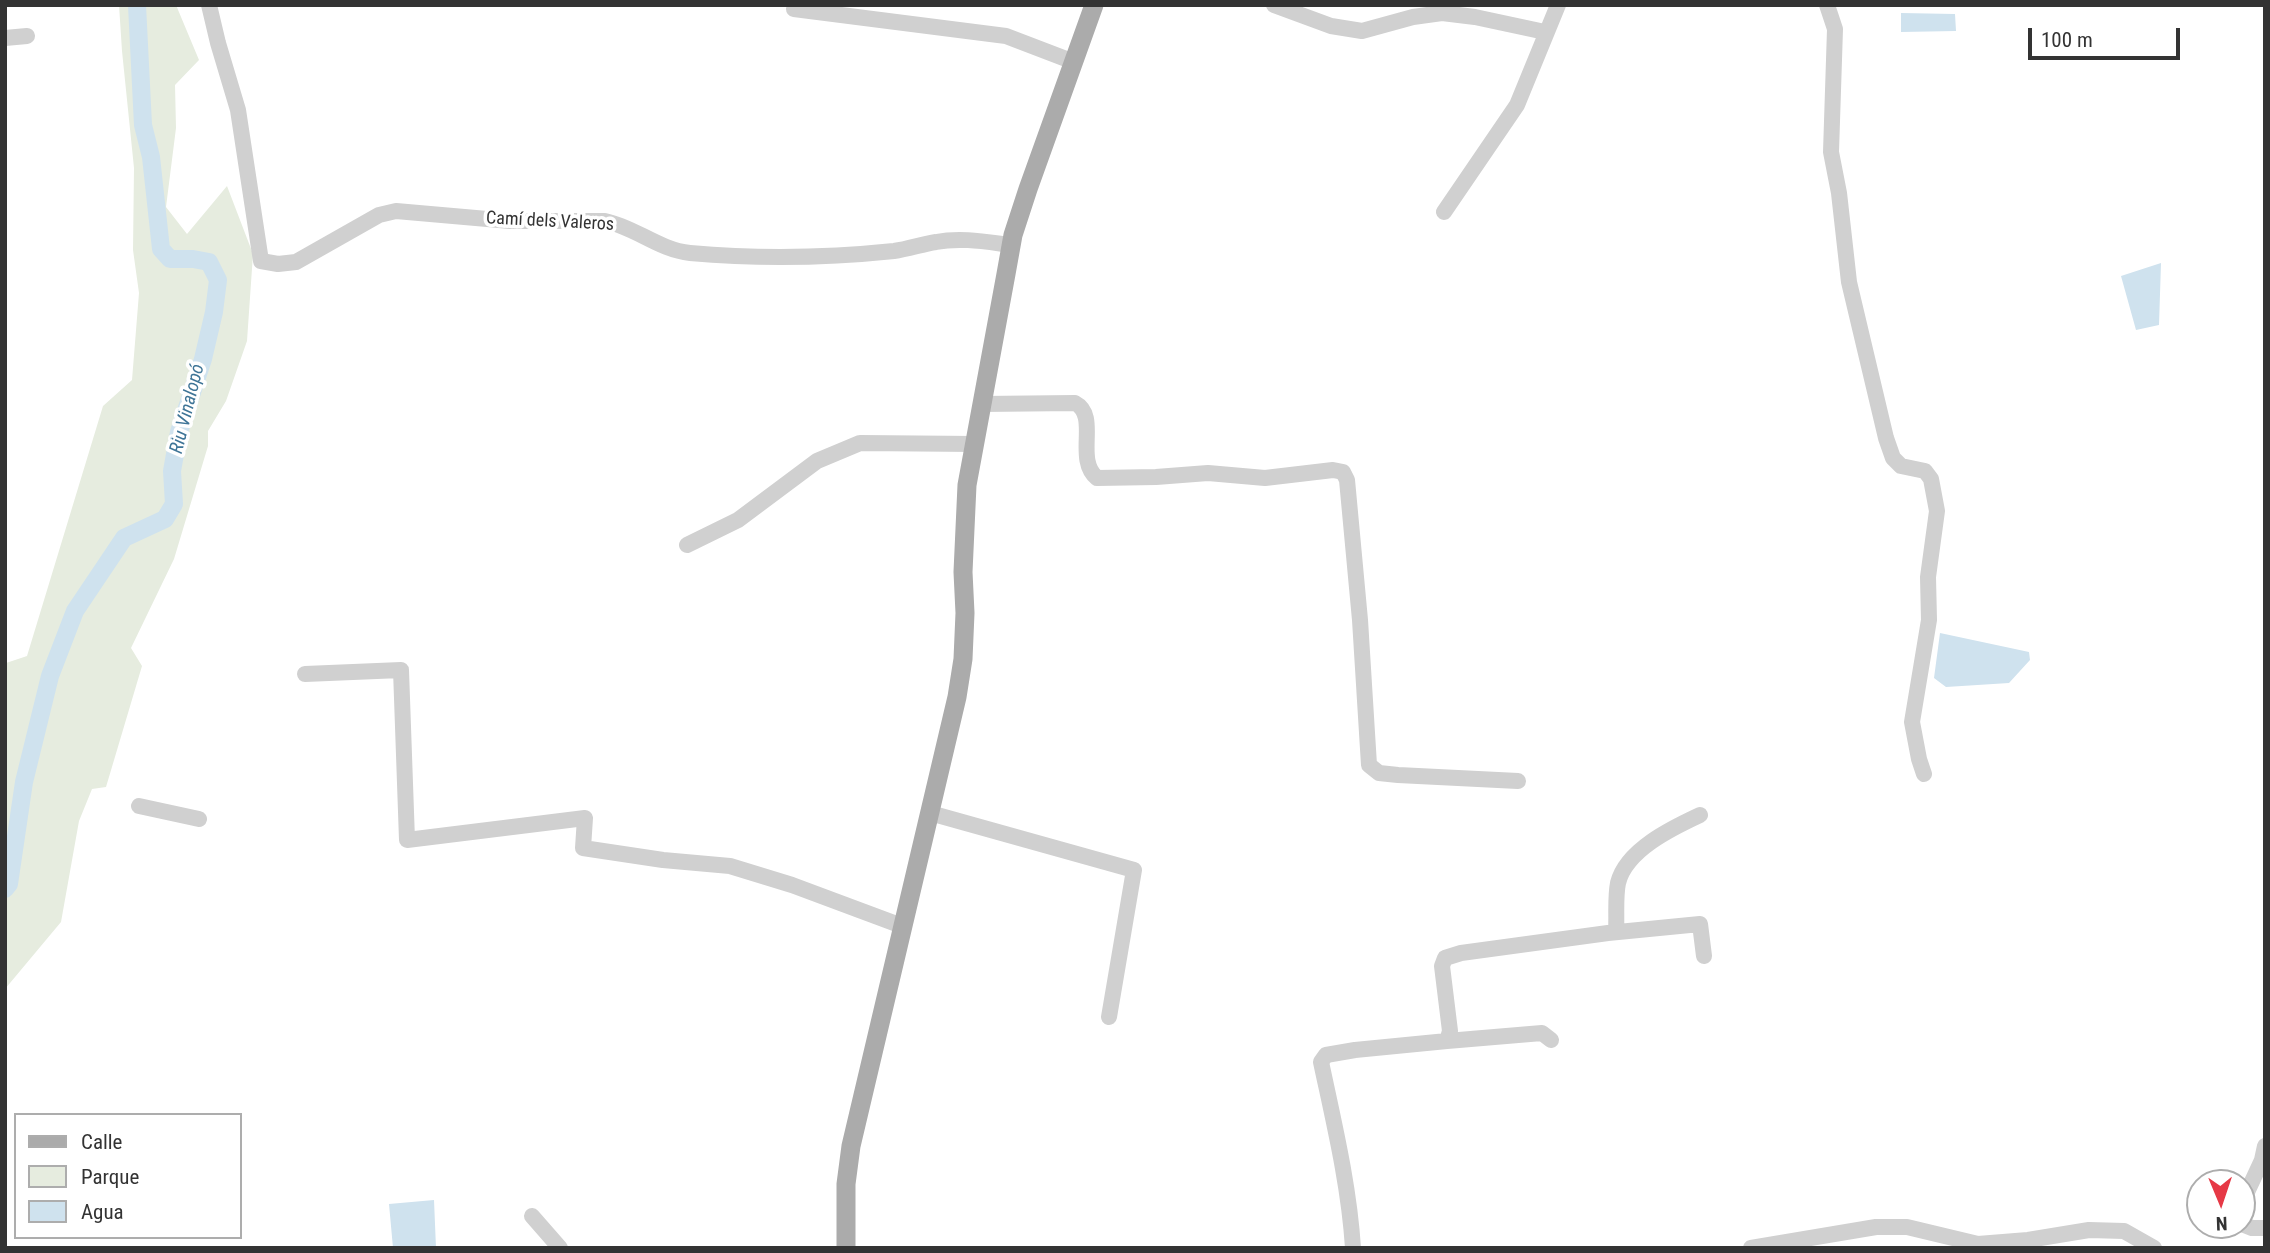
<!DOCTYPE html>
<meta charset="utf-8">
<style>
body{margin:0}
#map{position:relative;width:2270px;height:1253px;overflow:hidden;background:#fff;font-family:"Roboto Condensed",sans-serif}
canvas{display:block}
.frame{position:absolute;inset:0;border:7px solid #333;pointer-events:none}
.legend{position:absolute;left:14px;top:1113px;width:228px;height:126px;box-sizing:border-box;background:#fff;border:2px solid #adadad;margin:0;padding:9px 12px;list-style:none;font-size:21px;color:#333}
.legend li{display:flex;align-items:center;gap:14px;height:35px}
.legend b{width:35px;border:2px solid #adadad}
.north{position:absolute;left:2186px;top:1169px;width:70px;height:70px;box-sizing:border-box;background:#fff;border:2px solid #adadad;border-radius:50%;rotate:178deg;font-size:19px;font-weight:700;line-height:28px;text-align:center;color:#333}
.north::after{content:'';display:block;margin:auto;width:24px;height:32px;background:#e63946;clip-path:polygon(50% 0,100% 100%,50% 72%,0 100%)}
.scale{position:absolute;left:2028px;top:28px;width:152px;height:32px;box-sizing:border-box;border:4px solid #333;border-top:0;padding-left:9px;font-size:21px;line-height:24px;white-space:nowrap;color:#333;-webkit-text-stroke:5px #fff;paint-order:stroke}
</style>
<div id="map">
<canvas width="2270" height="1253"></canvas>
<div class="frame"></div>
<ul class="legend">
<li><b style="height:9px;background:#ababab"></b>Calle</li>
<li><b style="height:19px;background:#e6ecdf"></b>Parque</li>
<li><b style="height:19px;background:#cfe2ee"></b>Agua</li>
</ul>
<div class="north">N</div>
<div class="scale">100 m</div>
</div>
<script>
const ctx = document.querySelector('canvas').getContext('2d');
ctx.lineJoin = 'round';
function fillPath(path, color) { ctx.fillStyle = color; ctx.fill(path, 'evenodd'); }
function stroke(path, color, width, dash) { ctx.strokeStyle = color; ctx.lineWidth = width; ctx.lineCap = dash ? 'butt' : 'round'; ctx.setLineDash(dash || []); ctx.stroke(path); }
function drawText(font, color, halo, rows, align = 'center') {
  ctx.font = font + ' "Roboto Condensed",sans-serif'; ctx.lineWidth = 7; ctx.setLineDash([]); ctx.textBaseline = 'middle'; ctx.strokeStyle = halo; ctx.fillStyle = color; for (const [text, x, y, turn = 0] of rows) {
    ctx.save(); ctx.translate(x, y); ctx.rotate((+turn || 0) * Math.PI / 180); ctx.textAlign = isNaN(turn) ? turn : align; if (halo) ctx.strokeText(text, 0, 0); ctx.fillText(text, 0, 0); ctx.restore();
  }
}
fillPath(new Path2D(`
 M119,5H176L199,60L175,85L176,128L166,207L187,234L227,186L253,254L247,341L226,401L208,431V446L174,559L131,648L142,666L106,787L92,789L79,821L61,922L5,989V666L6,663L27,656L103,406L132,380L139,293L133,250L134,168L122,51Z`), '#e6ecdf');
fillPath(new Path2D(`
 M1901,13L1955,14L1956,31L1901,32Z
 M2161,263L2159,325L2136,330L2121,276Z
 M1940,633L2029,652L2030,660L2009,683L1946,687L1934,678Z
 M434,1200L436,1248H393L389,1204Z`), '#cfe2ee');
stroke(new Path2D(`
 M5,889L9,884L24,782L50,676L75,611L124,538L165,519L174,504L172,471L179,432L203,359L214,312L218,280L209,262L193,259H170L161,249L151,157L143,125L137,5`), '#cfe2ee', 18);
stroke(new Path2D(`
 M209,5L218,43L238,110L261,261L278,264L296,262L379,215L396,211L510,221H605C635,227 659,250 690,253C757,259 827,258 894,251C909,249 922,244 936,242C961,237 987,242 1011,245
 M1274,5L1331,26L1362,31L1413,17L1442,13L1475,17L1545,32
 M1827,5L1835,29L1831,152L1839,193L1849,282L1886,438L1893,458L1901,466L1925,471L1931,479L1937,511L1928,577L1929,620L1912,722L1919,759L1924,774
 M794,9L1006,36L1074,62
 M5,38L27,36
 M1444,212L1517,105L1558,5
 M982,404L1075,403C1100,416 1074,459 1097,478L1156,477L1208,473L1265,478L1333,470L1343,472L1347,480L1360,620L1369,765L1379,773L1398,775L1518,781
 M687,545L738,520L817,461L860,443L975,444
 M305,674L401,670L407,840L585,818L583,848L663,860L730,866L792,885L902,926
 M139,806L199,819
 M930,813L1134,870L1109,1017
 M1616,932C1617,916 1615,898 1618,883C1626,850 1672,828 1700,815
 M1447,1041L1542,1033L1551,1040
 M2242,1203L2262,1160L2265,1146
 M532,1216L560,1248
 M2242,1224L2252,1228H2265
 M1353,1248C1349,1185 1334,1123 1321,1062L1326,1055L1355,1050L1447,1041L1450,1031L1442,966L1445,958L1461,953L1608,933L1700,924L1704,956
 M1751,1248L1876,1227H1907L1978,1244L2028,1240L2089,1230L2124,1231L2154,1248`), '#d0d0d0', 16);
stroke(new Path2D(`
 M846,1248V1184L851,1146L957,697L963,659L965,613L963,572L967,485L1006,274L1013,235L1028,189L1094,5`), '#ababab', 19);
drawText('18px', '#333', '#fff', [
 ["Camí dels Valeros",550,222,3]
]);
drawText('italic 19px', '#3f7597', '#fff', [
 ["Riu Vinalopó",188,409,-76]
]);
</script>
